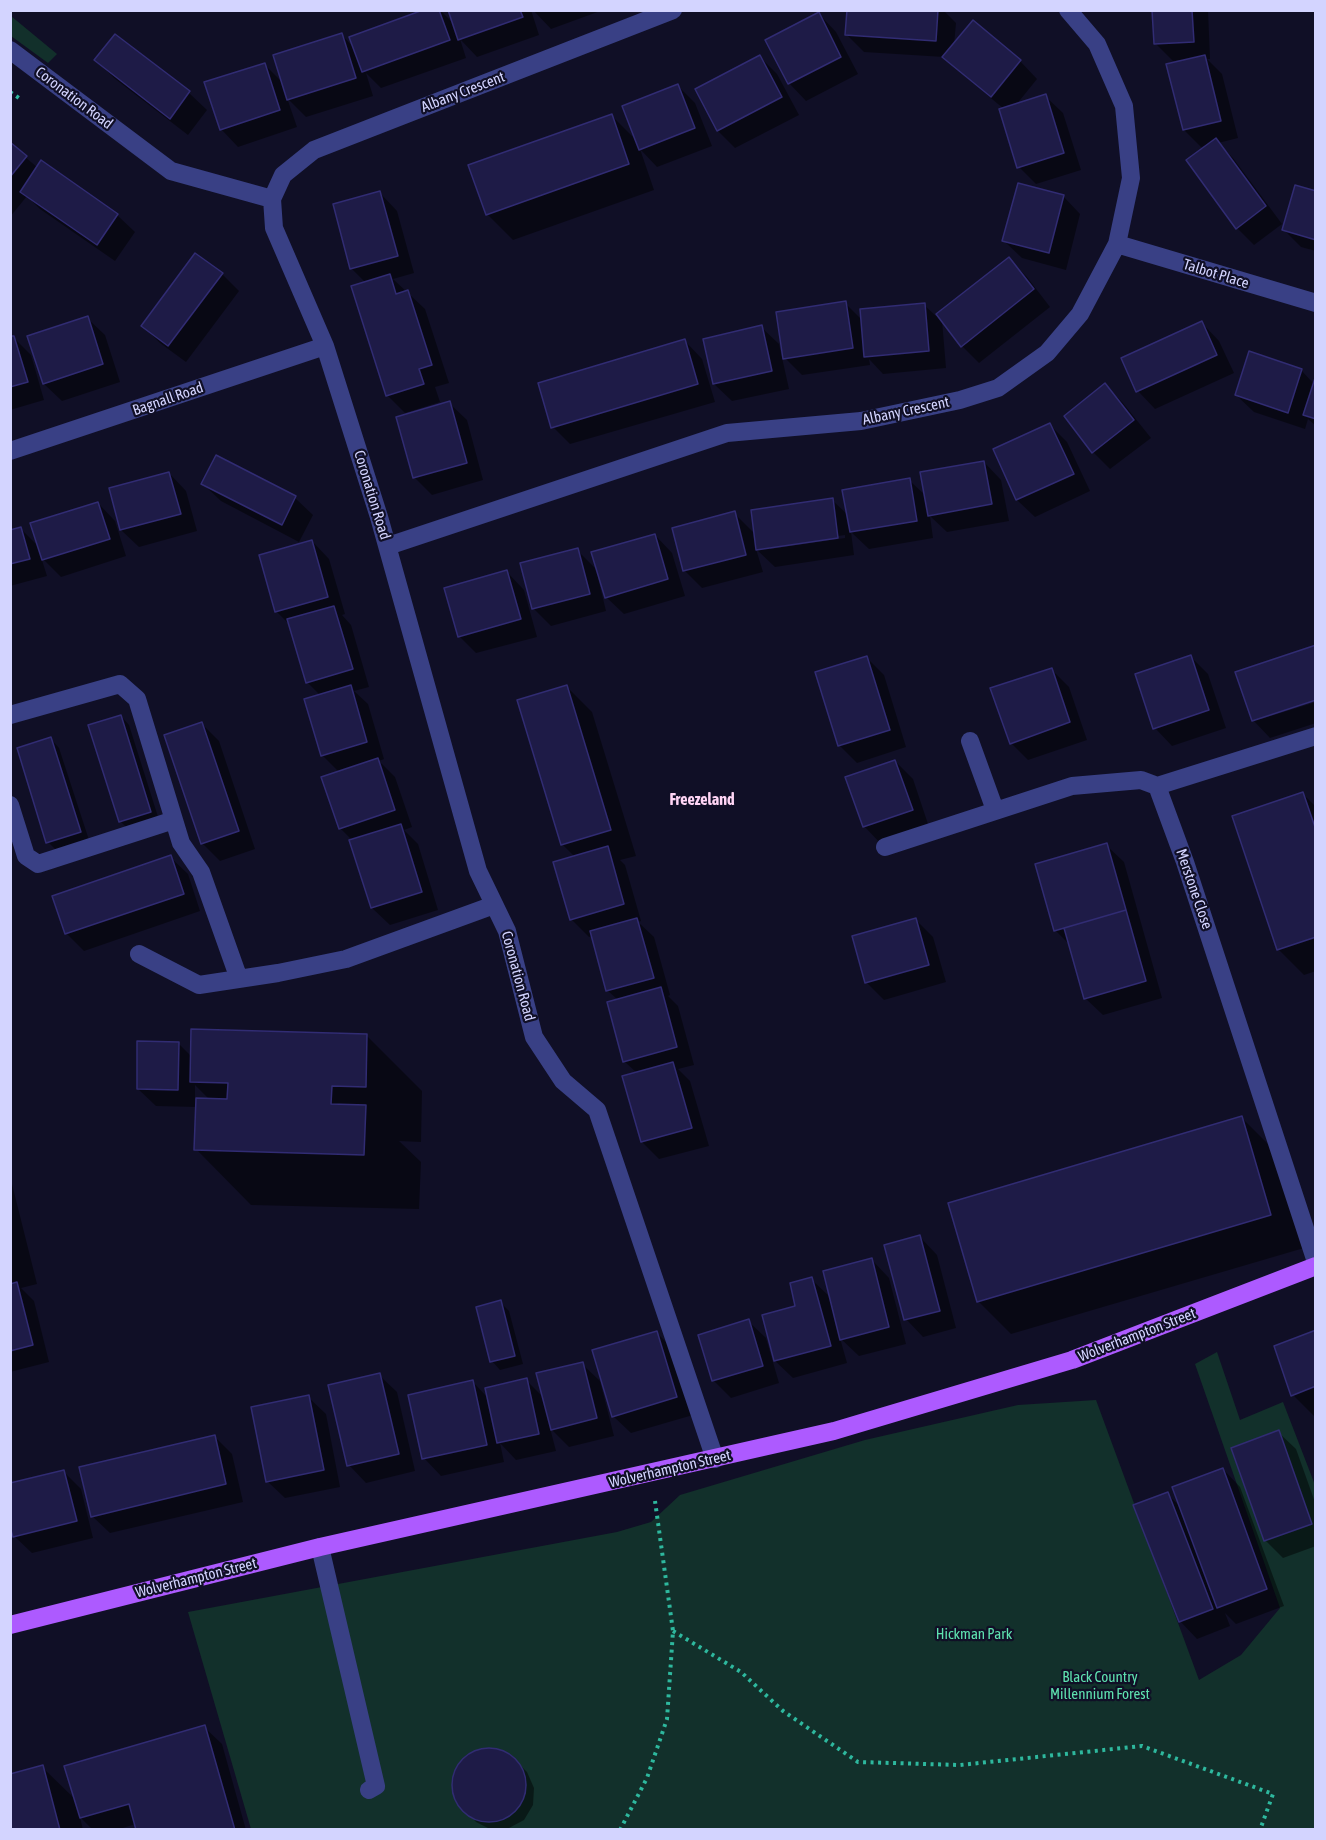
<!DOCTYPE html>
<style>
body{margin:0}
#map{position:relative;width:1326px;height:1840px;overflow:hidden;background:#100f26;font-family:"Asap Condensed",sans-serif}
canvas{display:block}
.frame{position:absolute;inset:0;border:12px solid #d3d4ff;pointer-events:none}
</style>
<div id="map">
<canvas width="1326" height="1840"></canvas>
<div class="frame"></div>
</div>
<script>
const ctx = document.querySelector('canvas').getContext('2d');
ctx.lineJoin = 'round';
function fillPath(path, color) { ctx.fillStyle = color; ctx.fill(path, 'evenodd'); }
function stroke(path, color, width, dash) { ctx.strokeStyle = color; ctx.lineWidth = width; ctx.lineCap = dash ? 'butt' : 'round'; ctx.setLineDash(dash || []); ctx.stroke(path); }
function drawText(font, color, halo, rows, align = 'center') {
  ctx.font = font + ' "Asap Condensed",sans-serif'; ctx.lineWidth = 4.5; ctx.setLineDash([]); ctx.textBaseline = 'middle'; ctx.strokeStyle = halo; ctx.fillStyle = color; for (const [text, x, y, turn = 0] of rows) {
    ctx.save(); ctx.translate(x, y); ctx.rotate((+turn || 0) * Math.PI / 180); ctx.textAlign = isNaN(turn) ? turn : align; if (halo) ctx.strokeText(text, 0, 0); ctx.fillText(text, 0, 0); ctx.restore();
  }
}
fillPath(new Path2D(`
 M11,16L57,54L48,63L11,36Z
 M1217,1352L1240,1420L1283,1402L1315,1485V1829H251L188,1612L617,1532L651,1522L680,1495L865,1440L1018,1405L1096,1400L1199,1680L1241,1655L1280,1608L1195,1364Z`), '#12302b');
fillPath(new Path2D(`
 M428,10H440L455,25L449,10H531L539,35L477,57L460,39L466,58L381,88L366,73L373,96L306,117L287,98L297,127L238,147L221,129L264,64L284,84L342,35L355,49Z
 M533,10H603L551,29Z
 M848,10H943L956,23L954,45L973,22L1020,61L1037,79L1016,105L1045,96L1063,113L1081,170L1036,184L1019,167L1004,109L962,74L944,57L864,52L846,34Z
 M1154,10H1208L1210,59H1207L1222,74L1238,138L1218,143L1233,158L1282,224L1254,245L1237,228L1209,145L1201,147L1184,130L1180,60L1173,61L1155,43Z
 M819,14L836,32L858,74L806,101L789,83Z
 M115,36L189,93L207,110L188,135L114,78L96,60Z
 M760,57L777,74L799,115L735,148L718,131Z
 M678,86L695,103L712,146L657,167L640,149L654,190L513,240L487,214L611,115L637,141Z
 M10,144L38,168L117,215L135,232L115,261L40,209L27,196L10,217Z
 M380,193L397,211L414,273L393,279L425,309L449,383L435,387L440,402L405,413L387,395L366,283L351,268Z
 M1316,193V251L1301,247L1283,229Z
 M1063,196L1080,214L1066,270L1022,258L1004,241Z
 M1009,259L1027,277L1050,307L979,363L962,346L942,320L946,368L883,374L869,359L870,365L802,375L785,358L845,303L862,320L924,305L936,316Z
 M222,274L239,291L186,362L160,343L143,326Z
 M87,318L105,335L120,382L62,401L44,384Z
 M1202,323L1219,341L1234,373L1155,409L1138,391Z
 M761,327L779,344L789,389L732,401L714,384Z
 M13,337L31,355L44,400L10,410V338Z
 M685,341L702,359L715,402L570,444L553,427Z
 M1301,370L1314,384L1316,380V426L1308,419L1305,429L1254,412L1236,395Z
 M1105,385L1123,403L1151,438L1110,469L1093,452Z
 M449,403L467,420L483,480L432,495L415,478L398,418Z
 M1050,425L1067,442L1090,491L1035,517L1017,500L994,450Z
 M217,457L295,498L313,515L299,542L221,501L203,484Z
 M984,462L1001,480L1009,521L947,532L930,516L933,538L869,549L851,532L854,555L775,567L756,549L763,572L702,588L684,570L734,513L755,534L832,500L849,516L909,480L926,496ZM845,535V538L770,549V546Z
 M169,473L186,491L197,531L139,547L121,530L110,489Z
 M98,503L115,521L126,556L61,577L41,557L47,576L10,586V532L21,529L40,548Z
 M655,535L672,553L685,596L624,614L606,597L600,578H598L606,611L551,626L534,609L522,565L577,550L598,571Z
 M312,541L329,559L345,614L342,615L351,625L369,687L354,691L368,704L384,759L379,761L395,777L412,827L404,830L418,844L438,910L390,925L372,908L353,841L340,828L339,772L322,755L321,696L307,682L291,626L276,611Z
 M507,572L524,590L537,637L476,653L459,636Z
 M866,657L884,675L906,747L857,763L839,745Z
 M1191,657L1208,674L1226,728L1172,746L1155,728Z
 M1051,669L1069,687L1087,740L1028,760L1011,743Z
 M566,686L592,712L636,856L620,860L625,865L641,921L638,922L654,937L670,995L668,996L678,1006L694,1065L678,1069L690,1081L709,1146L659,1159L642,1142L637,1073L625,1062L608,1003L618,1000L607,990L593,936L589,937L571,919L575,857L562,844Z
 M1316,702V723L1270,738L1253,720L1261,716V719Z
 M121,716L129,725L159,820L128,829L120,821Z
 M202,724L219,741L255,849L220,861L202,843Z
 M51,739L59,748L89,840L56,850L48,842Z
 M895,761L913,779L929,827L881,844L864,826Z
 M1303,794L1316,807V971L1304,975L1278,949Z
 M1106,845L1124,862L1162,998L1103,1015L1085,998L1070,945L1055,930Z
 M170,857L188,874L200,911L84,951L67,934L54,897Z
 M916,920L933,937L946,982L884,1000L866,982Z
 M367,1036L422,1091L421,1142L399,1141L421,1162L419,1209L251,1205L196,1149L197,1107L156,1106L138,1089L178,1043L192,1057ZM195,1085L210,1100H195Z
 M1242,1118L1275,1151L1304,1248L1011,1334L978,1301Z
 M10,1176L37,1284L21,1288L34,1301L49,1362L10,1372Z
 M920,1237L937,1255L956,1328L923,1337L906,1319Z
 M872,1260L889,1278L906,1344L859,1356L840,1338L847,1363L793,1378L772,1358L774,1357L811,1279L831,1298Z
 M500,1302L509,1311L523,1364L500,1370L492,1361Z
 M748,1321L766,1338L779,1383L731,1398L713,1380Z
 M1316,1332V1418L1293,1395Z
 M657,1333L674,1350L693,1415L631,1433L613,1416Z
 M582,1364L600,1381L614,1436L569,1447L550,1428L556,1451L516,1460L500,1443L504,1462L441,1476L424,1458L473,1382L488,1398L526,1380L544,1398Z
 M379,1375L397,1392L415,1471L366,1483L349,1465Z
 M308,1397L326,1414L340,1487L285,1498L267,1481Z
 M1278,1432L1296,1449L1316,1505V1546L1283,1558L1266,1541L1233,1449Z
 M214,1436L232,1454L243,1502L110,1533L92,1516Z
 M1223,1469L1240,1487L1284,1606L1236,1624L1225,1613L1230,1626L1197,1639L1180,1621L1167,1494L1182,1508Z
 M64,1472L81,1489L93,1538L32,1553L14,1536Z
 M204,1727L222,1744L246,1830H138L136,1824L116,1830H93L80,1817L83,1830H10L42,1767L76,1800Z
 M488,1749L505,1752L518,1763L527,1772L534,1788L533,1805L524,1820L509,1828L492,1830L476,1822L456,1799L453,1782L459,1766L471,1754Z`), '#0007');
const building = new Path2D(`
 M423,10H439L450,40L362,72L349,37Z
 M448,10H520L523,17L458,40Z
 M847,10H938L936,41L845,35Z
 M1152,10H1192L1194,42L1154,44Z
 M819,12L841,57L788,84L765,40Z
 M973,20L1021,60L991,97L942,57Z
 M342,33L356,78L287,100L273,55Z
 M115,34L190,91L170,119L94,60Z
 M760,55L782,97L717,131L695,89Z
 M1205,55L1221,121L1183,130L1166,64Z
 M265,63L280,110L220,130L204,82Z
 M678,84L695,128L639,150L622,106Z
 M1046,94L1064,153L1017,168L999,109Z
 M612,114L629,164L486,215L468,165Z
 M1216,138L1266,206L1236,229L1186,160Z
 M10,142L27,156L10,177Z
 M41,160L118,214L97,245L20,192Z
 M1018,183L1064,195L1049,253L1002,241Z
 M1295,185L1316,191V240L1282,230Z
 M380,191L398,256L350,269L333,204Z
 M195,253L223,273L168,346L141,326Z
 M1009,257L1034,289L961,347L936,314Z
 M390,274L396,294L408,290L432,365L419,369L424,384L386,396L351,286Z
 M846,301L853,348L783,359L776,312Z
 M925,303L929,351L864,357L860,309Z
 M88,316L103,364L43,384L27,336Z
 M1202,321L1217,355L1136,392L1121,358Z
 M762,325L772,371L713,384L703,339Z
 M10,336H14L28,382L10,387Z
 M685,339L698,384L551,428L538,383Z
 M1249,351L1302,369L1288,413L1235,395Z
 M1316,375V419L1303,415Z
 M1105,383L1134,420L1092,453L1064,416Z
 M450,401L467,463L413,478L396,417Z
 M1050,423L1074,474L1016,500L993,449Z
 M216,455L296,496L282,525L201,484Z
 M984,461L992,504L928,516L920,472Z
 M169,472L181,514L120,530L109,488Z
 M910,478L917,521L850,532L842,490Z
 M833,498L838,538L756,550L751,510Z
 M98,502L110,539L42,560L30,523Z
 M735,511L746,555L683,571L672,528Z
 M21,527L30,559L10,564V530Z
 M655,534L668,579L605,598L591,552Z
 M312,540L328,597L275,612L259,555Z
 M578,548L590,594L532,609L520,563Z
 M507,570L521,619L458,637L444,588Z
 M334,606L353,669L306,683L287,619Z
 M1316,645V700L1252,721L1235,672Z
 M1191,655L1209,710L1153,729L1135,674Z
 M867,656L890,730L838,746L815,672Z
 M1052,668L1070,722L1010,744L990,688Z
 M351,685L367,742L321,756L304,699Z
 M567,685L611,830L561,845L517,700Z
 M121,715L151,812L119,822L88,725Z
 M202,722L239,831L201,844L164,735Z
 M51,737L81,832L46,843L17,748Z
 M378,758L395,810L339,829L321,777Z
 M895,760L913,810L863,827L845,777Z
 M1303,792L1316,830V937L1277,950L1232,816Z
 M401,824L422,892L371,908L349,840Z
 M1107,843L1126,910L1054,931L1035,864Z
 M608,846L624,904L570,920L553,862Z
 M171,855L184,894L65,934L52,896Z
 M1126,910L1146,981L1084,999L1064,928Z
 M637,918L654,978L606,991L590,931Z
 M916,918L929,965L865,983L852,936Z
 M661,987L677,1047L623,1062L607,1002Z
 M191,1029L367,1034L366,1087L332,1086L331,1104L366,1105L364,1155L194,1150L196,1098L227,1099L228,1083L190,1082Z
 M137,1041L179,1042L178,1090L137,1089Z
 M673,1062L692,1128L641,1142L622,1076Z
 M1242,1116L1271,1215L977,1302L948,1203Z
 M920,1235L940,1311L904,1320L884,1245Z
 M872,1258L889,1327L840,1340L823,1271Z
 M812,1277L831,1346L774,1361L762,1315L795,1306L790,1283Z
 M17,1282L33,1345L10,1351V1284Z
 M501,1300L515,1356L490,1362L476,1307Z
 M749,1319L763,1366L712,1381L698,1335Z
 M1316,1330V1386L1291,1396L1274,1346Z
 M657,1331L677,1397L612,1417L592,1350Z
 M583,1362L597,1418L551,1430L536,1373Z
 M380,1373L399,1454L347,1466L328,1385Z
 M527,1378L539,1434L497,1443L485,1388Z
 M473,1380L487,1445L422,1459L408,1395Z
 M309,1395L324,1470L266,1482L251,1407Z
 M1279,1430L1312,1524L1264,1541L1231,1448Z
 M215,1435L226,1484L91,1517L79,1467Z
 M1223,1468L1267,1589L1217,1608L1172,1487Z
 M64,1470L77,1521L13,1537L10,1527V1483Z
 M1168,1492L1213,1609L1179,1622L1133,1505Z
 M205,1725L235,1830H136L129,1804L80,1818L64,1766Z
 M452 1785a37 37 0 1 1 74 0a37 37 0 1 1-74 0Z
 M43,1765L60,1830H10V1774Z`);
fillPath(building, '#1e1b47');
stroke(building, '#312c73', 1.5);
stroke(new Path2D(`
 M10,92L22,100
 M673,1631L741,1672L783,1711L858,1762L960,1765L1142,1746L1273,1794L1260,1830
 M620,1830L647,1778L667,1719L673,1631L655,1501`), '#2eb89e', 4, [3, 4.5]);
stroke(new Path2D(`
 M673,10L314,150L283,175L272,199L274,228L325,346L379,517L478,871L507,931L534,1037L563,1081L597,1110L715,1459
 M10,50L171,171L272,199
 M1117,244L1316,303
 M10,451L325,346
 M388,546L727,433L861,421L960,400L998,388L1047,353L1080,314L1117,244L1131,178L1124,106L1097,44L1068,10
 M10,715L120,684L137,699L181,843L201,872L239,979
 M970,741L995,810
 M1157,786L1316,736
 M10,805L26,856L38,864L174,820
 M885,847L1072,786L1141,780L1157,786L1185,862L1316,1262
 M139,954L199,985L278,973L346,959L494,905
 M320,1547L376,1786L369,1790`), '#394085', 18);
stroke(new Path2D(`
 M10,1625L320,1547L834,1431L1072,1360L1316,1266`), '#ad5aff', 18);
drawText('15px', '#d3d4ff', '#100f26', [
 ["Albany Crescent",463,92,-21],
 ["Coronation Road",74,98,37],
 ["Talbot Place",1216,274,17],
 ["Bagnall Road",168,399,-19],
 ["Albany Crescent",906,411,-12],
 ["Coronation Road",372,495,73],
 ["Merstone Close",1194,889,71],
 ["Coronation Road",518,976,75],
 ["Wolverhampton Street",1137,1335,-21],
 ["Wolverhampton Street",670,1469,-13],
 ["Wolverhampton Street",196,1578,-14]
]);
drawText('15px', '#5ee1af', '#100f26', [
 ["Hickman Park",974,1634],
 ["Black Country",1100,1677],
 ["Millennium Forest",1100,1694]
]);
drawText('bold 16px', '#ffd5f5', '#100f26', [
 ["Freezeland",702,800]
]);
</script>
